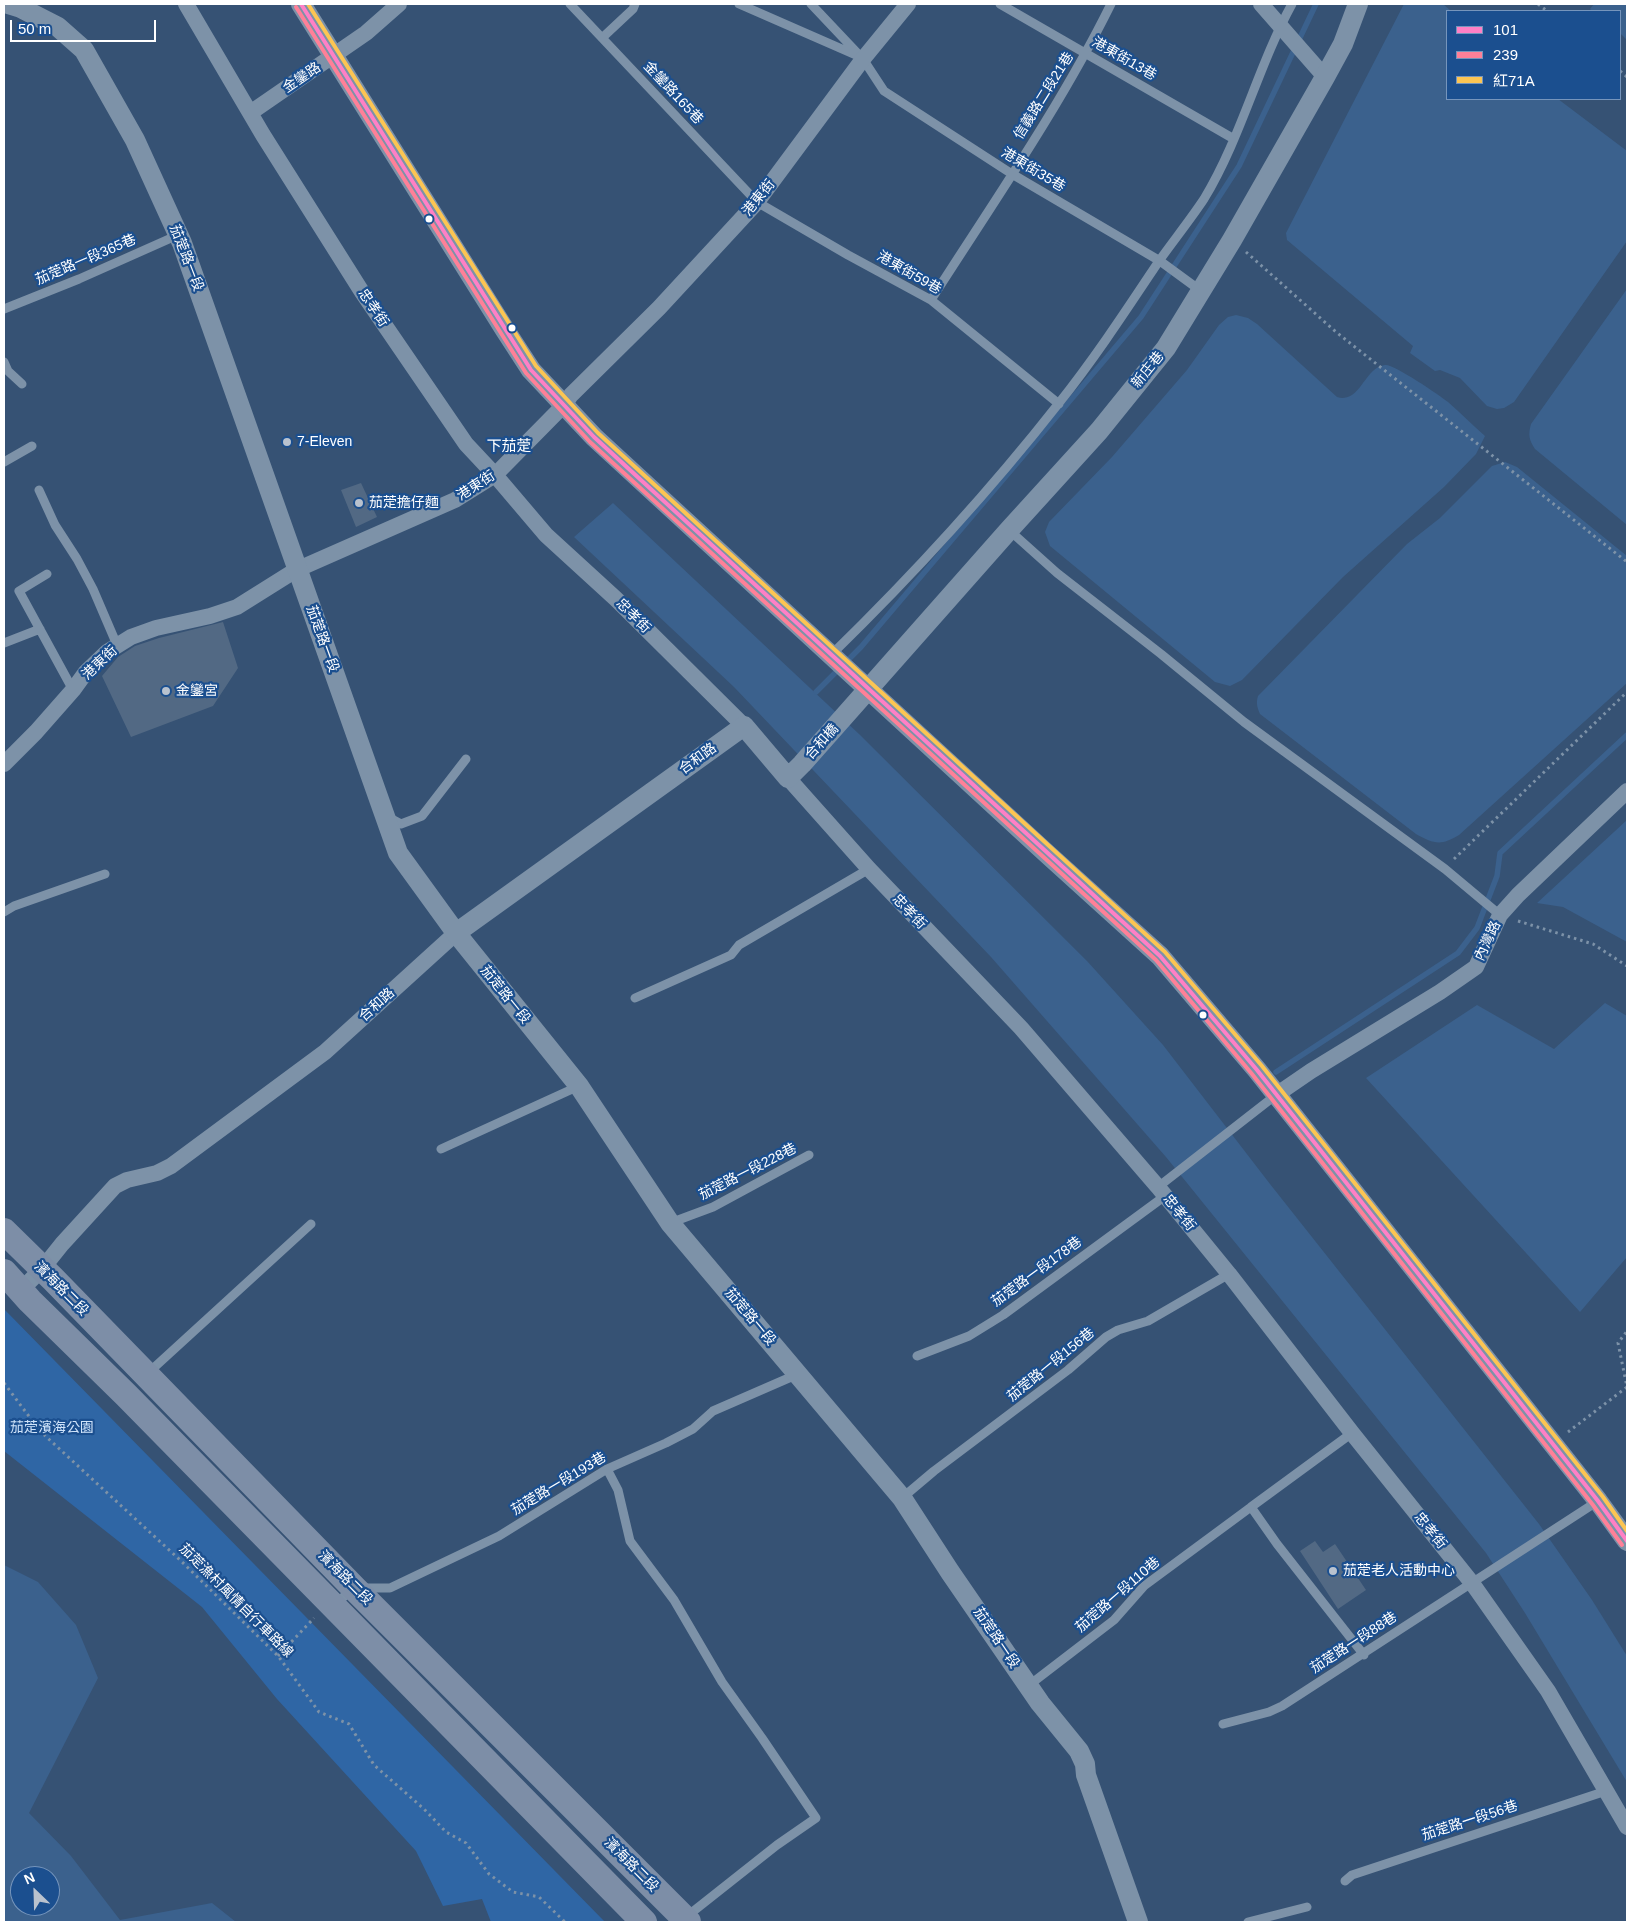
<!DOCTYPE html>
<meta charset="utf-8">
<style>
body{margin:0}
#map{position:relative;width:1631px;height:1926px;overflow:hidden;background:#365274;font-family:Helvetica,"Noto Sans TC",sans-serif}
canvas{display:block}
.frame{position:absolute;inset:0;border:5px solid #fff;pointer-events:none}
.legend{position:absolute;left:1446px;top:10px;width:175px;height:90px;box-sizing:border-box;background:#1b4f8f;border:1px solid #7695bc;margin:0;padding:6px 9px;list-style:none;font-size:15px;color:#fff}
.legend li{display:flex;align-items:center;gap:10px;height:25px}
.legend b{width:25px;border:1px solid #7695bc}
.north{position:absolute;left:10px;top:1866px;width:50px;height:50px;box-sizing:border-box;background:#1b4f8f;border:1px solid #7695bc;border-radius:50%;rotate:336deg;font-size:14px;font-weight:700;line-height:20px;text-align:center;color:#fff}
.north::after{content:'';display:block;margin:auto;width:18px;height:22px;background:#b9c2ce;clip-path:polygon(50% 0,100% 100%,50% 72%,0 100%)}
.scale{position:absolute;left:10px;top:20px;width:146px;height:22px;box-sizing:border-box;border:2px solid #fff;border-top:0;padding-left:6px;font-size:15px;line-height:18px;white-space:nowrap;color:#fff;-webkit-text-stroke:4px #1b4f8f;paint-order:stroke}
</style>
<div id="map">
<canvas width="1631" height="1926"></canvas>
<div class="frame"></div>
<ul class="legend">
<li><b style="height:6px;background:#ff80c5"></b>101</li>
<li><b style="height:6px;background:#ff8098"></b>239</li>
<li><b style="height:6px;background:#fcc553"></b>紅71A</li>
</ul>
<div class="north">N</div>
<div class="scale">50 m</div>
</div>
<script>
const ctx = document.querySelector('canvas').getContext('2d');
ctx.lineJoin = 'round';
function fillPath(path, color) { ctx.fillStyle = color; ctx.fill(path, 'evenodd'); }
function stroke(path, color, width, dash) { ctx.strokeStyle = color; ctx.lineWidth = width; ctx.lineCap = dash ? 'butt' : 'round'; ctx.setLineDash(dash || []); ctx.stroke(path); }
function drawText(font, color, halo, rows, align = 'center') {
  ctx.font = font + ' Helvetica,"Noto Sans TC",sans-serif'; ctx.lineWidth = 4.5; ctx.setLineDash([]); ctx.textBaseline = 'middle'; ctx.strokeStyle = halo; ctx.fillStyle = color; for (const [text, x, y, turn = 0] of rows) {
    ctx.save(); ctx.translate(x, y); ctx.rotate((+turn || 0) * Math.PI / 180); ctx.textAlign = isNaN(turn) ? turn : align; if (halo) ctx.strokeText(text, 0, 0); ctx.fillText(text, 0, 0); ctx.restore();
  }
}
fillPath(new Path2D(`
 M4,1309L605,1922H491L482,1899L443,1906L416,1851L277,1699L202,1607L4,1451Z`), '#2f66a5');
fillPath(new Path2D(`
 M1404,4H1443L1451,11H1447V99H1558L1627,151V241L1514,402L1504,408L1497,409L1487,406L1460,378L1440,370L1435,371L1410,353L1413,346L1287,240L1286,233Z
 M1594,4H1627V40L1620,33V11H1592L1590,9Z
 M1627,289V525L1535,449C1529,440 1528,435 1531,424Z
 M1236,315L1248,318L1257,324L1337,397C1361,404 1364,367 1385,365C1394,364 1439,395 1448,402C1461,413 1472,425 1485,436L1476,454L1444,487L1343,577L1242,680L1230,686L1215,682L1050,546L1045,532L1049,522L1112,457L1187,370L1219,325L1228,317Z
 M1505,462L1517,467L1627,556V683L1459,835C1441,846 1434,844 1416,834L1260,714C1257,707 1256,703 1258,696L1407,544L1440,518L1492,466Z
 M613,503L859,734L1087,961L1163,1045L1270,1184L1539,1524L1592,1600L1627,1656V1782L1525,1613L1486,1553L1166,1157L991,957L734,687L574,537Z
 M1627,820V942L1563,907L1537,903Z
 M1605,1003L1627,1016V1257L1580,1312L1366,1078L1477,1005L1554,1049Z
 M4,1565L38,1582L76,1625L98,1678L29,1813L71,1856L120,1920L212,1903L236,1922H4ZM20,1876H50V1906H20Z`), '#3b618d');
stroke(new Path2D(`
 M816,692L861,647L1141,317L1239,166L1316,4
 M1276,1072L1458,953L1477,928L1497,876L1500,853L1627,735`), '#3b618d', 5.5);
fillPath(new Path2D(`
 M361,483L377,517L356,527L341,490Z
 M223,622L238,668L213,706L131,737L102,676L118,657L135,646L159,638Z
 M1315,1541L1323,1552L1335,1544L1366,1590L1338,1609L1300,1551Z`), '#526984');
stroke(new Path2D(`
 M1538,4L1547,11
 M1620,71L1627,77
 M1246,252L1336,332L1627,562
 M1454,859L1627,692
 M1518,921L1593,944L1627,966
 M4,1383L40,1431L180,1560L278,1656L319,1712L349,1724L374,1765L424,1809L446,1832L466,1843L489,1874L513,1892L539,1897L565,1922
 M1568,1432L1627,1387L1618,1343L1627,1331
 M278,1656L314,1618`), '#7d92a8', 3, [2.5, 4]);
stroke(new Path2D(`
 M570,4L757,202L848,255L931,300L1059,404
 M739,4L858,56
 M811,4L863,59L884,91L1012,174L1160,261L1201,291
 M1000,4L1234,139
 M602,38L633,9L635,4
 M931,300C993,203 1060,107 1111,4
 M4,309L79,279L178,235
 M4,362L8,371L22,384
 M4,462L32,446
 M39,490L55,525L77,559L93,589L117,645
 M1009,530L1057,573L1161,654L1244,722L1445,869L1500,915
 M47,574L19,591L73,690
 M4,643L40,629
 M831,655C912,576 989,492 1059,403C1095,358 1127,309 1159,261C1174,240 1190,220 1204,199C1241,138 1258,66 1292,4
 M388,817L401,824L422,816L466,759
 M4,912L14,906L105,874
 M635,998L731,955L739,945L869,869
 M441,1149L579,1086
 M1158,1187L1276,1095
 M670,1223L713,1207L809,1155
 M917,1356L969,1336L1003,1315L1165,1196
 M147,1374L311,1224
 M1352,1433L1251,1507L1277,1544L1364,1655
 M607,1469L618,1490L630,1541L674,1600L722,1682L762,1738L816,1818L777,1845L686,1917
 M902,1498L934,1471L1068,1370L1106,1337L1118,1330L1148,1321L1229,1274
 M334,1605L354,1588H390L499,1536L607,1469L666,1443L693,1429L713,1411L798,1374
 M1028,1686L1114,1620L1144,1586L1251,1507
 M1223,1724L1269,1712L1282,1706L1598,1501
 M1345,1881L1352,1875L1606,1791
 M1248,1922L1307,1907`), '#7d92a8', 9);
stroke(new Path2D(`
 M186,4L263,135L362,292L466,444L495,475L546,535L616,599L744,726
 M1261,4L1325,77
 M250,113L366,33L399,4
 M4,764L36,732L73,690L86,672L107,652L131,637L156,628L210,616L237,607L296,570L455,500L495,475L564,405L571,395L659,308L757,202L863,59L908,4
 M788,778L869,869L1021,1028L1158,1187L1229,1274L1352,1433L1472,1583L1548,1691L1627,1827
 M1276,1095L1311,1071L1440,992L1476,967L1500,915L1518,895L1627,791
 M21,1290L42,1269L62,1244L115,1186L127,1180L157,1173L171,1166L325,1052L456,933`), '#7d92a8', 16);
stroke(new Path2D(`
 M8,4L21,8L58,27L84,50L135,140L182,243L398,853L456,933L579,1086L670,1223L902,1498L950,1572L1040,1703L1079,1751L1085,1764L1086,1775L1138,1922
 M301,4L505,330L531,370L594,437L1045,852L1160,956L1257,1070L1598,1501L1627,1541
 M456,933L744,726L788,778L802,764L1009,530L1099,431L1166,348L1232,240L1325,77L1343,44L1358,4`), '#7d92a8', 20);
stroke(new Path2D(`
 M4,1231L53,1279L354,1588L688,1922
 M4,1272L30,1301L126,1395L644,1922`), '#7d8ea7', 26);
stroke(new Path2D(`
 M301,4L531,370L594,437L1160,956L1257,1070L1598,1501L1627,1541`), '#ff80c5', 4);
stroke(new Path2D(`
 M296,7L526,373L590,442L1156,960L1252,1074L1593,1505L1622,1545`), '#ff8098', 4);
stroke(new Path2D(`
 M308,4L536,366L598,433L1165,952L1262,1066L1603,1497L1627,1531`), '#fcc553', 4);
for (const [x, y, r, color] of [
 [429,219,4.5,"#fff"],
 [512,328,4.5,"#fff"],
 [287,442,5,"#b9c2ce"],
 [359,503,5,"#b9c2ce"],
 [166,691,5,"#b9c2ce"],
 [1203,1015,4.5,"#fff"],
 [1333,1571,5,"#b9c2ce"]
]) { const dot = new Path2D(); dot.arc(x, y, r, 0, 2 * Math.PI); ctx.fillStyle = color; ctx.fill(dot); stroke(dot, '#1b4f8f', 2); }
drawText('14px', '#fff', '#1b4f8f', [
 ["港東街13巷",1124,59,30],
 ["金鑾路",302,78,-34],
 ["金鑾路165巷",673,93,47],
 ["信義路二段21巷",1044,96,-58],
 ["港東街35巷",1033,170,31],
 ["港東街",759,198,-51],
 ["茄萣路一段",186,258,69],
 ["茄萣路一段365巷",86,260,-23],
 ["港東街59巷",909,273,30],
 ["忠孝街",373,308,56],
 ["新庄巷",1148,370,-51],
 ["港東街",476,486,-33],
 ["忠孝街",633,616,45],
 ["茄萣路一段",322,639,70],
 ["港東街",100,663,-43],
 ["合和橋",822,742,-48],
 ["合和路",698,759,-36],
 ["忠孝街",909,912,46],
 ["內灣路",1488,941,-65],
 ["茄萣路一段",505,995,51],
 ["合和路",377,1005,-42],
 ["茄萣路一段228巷",748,1172,-27],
 ["忠孝街",1179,1213,51],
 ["茄萣路一段178巷",1037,1272,-36],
 ["濱海路二段",61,1289,45],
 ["茄萣路一段",750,1317,50],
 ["茄萣路一段156巷",1051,1365,-39],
 ["茄萣路一段193巷",559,1484,-31],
 ["忠孝街",1430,1531,51],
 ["濱海路二段",345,1578,45],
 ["茄萣路一段110巷",1118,1595,-41],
 ["茄萣漁村風情自行車路線",236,1601,45],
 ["茄萣路一段",996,1638,56],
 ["茄萣路一段88巷",1354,1643,-33],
 ["茄萣路一段56巷",1470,1821,-18],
 ["濱海路二段",631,1865,45]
]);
drawText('14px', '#fff', '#1b4f8f', [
 ["7-Eleven",297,442],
 ["茄萣擔仔麵",369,503],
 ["金鑾宮",176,691],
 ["茄萣老人活動中心",1343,1571]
], 'left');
drawText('14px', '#cfe3fa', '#1b4f8f', [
 ["茄萣濱海公園",52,1428]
]);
drawText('15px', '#fff', '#1b4f8f', [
 ["下茄萣",509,447]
]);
</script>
